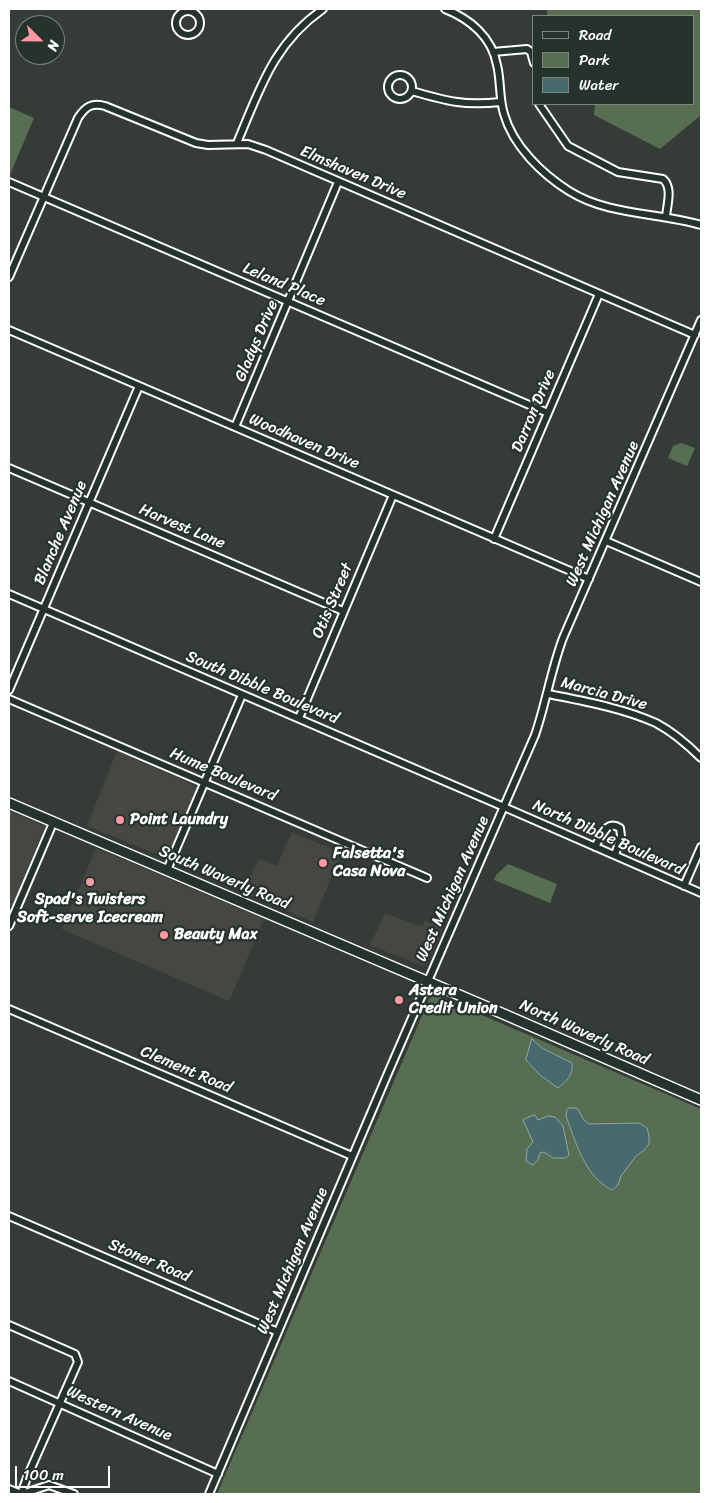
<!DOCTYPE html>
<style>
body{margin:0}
#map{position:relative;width:710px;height:1503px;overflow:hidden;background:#353c37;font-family:Sriracha,sans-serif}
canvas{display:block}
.frame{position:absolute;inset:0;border:10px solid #fff;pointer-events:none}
.legend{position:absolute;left:532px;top:15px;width:162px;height:90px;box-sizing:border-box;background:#26332d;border:1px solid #7d8581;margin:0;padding:6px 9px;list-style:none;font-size:15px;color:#fff}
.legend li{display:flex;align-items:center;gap:10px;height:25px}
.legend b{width:25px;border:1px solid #7d8581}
.north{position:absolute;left:15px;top:15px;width:50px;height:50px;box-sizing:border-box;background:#26332d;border:1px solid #7d8581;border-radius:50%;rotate:113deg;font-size:14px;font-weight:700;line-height:20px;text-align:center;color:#fff}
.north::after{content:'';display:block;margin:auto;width:18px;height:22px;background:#ff9aa2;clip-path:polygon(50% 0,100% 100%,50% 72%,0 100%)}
.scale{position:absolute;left:15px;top:1466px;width:95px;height:22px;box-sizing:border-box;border:2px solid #fff;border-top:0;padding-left:6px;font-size:15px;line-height:18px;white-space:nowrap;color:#fff;-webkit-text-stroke:4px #26332d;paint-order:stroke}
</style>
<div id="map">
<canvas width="710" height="1503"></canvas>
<div class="frame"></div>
<ul class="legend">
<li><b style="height:6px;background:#26332d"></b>Road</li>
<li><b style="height:14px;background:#576e52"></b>Park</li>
<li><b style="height:14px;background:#476a6d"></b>Water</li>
</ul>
<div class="north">N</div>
<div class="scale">100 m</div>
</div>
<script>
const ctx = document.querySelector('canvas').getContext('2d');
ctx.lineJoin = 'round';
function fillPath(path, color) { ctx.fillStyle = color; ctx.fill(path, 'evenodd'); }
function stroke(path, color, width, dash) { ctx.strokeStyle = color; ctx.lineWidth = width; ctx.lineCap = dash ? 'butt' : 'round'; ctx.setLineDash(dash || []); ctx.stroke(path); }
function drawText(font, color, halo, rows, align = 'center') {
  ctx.font = font + ' Sriracha,sans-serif'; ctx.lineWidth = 4.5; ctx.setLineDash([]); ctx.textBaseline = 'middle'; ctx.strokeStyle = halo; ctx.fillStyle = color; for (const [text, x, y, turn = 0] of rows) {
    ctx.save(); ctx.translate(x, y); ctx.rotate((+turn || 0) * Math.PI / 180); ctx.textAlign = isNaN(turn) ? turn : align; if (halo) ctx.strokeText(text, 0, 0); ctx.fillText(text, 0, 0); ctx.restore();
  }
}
fillPath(new Path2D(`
 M117,751L198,787L167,858L87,826Z
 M9,811L45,826L12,906L9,904Z
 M292,832L341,853L313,922L243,893L259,859L277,866Z
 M96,848L264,919L229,1001L62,929Z
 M385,913L411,923L423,926L425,921L443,928L427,965L423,966L370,945Z`), '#464743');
fillPath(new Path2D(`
 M547,9H701V115L660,149L594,115L595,104H694V16H547Z
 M9,107L34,118L9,177Z
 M681,443L695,448L687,466L668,458L673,446Z
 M508,864L557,884L550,903L494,880L496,875Z
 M433,994L701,1109V1494H217L430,997Z`), '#576e52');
const water = new Path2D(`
 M532,1039L542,1048L572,1063C573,1076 567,1080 558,1088L540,1075L526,1060Z
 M569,1108H577L584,1120L589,1124L639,1123L647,1128L649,1136V1144L643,1151L636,1156L621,1176L618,1185L612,1190C585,1177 576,1143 566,1116L567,1110Z
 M535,1115L538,1120L548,1116L555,1117L563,1126L569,1155L566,1158H553L544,1152L540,1153L538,1160L533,1165L526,1161L527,1149L533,1142L523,1120Z`);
fillPath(water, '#476a6d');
stroke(water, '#91a6a7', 1);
const minor = new Path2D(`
 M445,9C470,19 492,37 497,65C501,81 499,98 504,114C513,146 542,174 569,191C609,216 657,212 701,225
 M176 23a12 12 0 1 1 24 0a12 12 0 1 1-24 0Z
 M493,52L527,49L531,52L534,63
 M388 87a12 12 0 1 1 24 0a12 12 0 1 1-24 0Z
 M412,91C446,101 464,106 500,102
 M539,104L568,146L618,172L663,179C673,188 667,204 666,217
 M237,143C260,89 273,44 323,9
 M9,182L548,413
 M9,277L78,118C85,107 92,102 105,106L196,143L208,145L248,144L266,150L695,335
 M9,330L589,579
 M235,427L338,182
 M9,468L343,611
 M494,539L599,294
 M606,541L701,582
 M9,594L504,807L701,893
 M9,690L139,386
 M548,694C583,701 623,708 656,723C673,732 688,745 701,758
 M9,699L427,878
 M299,718L393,495
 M595,847C601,837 606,819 620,828L621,836L615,855
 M167,870L242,695
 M684,886L701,847
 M9,926L53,823
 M9,1009L352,1156
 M9,1216L278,1332
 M9,1325L75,1354L78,1362L28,1475L21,1494L9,1489
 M9,1381L218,1474
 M22,1494L49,1485L74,1494
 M209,1494L388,1073L535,735C546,703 551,670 563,638L701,320`);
const major = new Path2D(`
 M9,803L492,1009L701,1100`);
stroke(minor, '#fff', 10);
stroke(major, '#fff', 12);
stroke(minor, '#26332d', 6);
stroke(major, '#26332d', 9);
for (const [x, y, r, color] of [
 [120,820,5,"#ff9aa2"],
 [323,863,5,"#ff9aa2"],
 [90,882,5,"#ff9aa2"],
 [164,935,5,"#ff9aa2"],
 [399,1000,5,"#ff9aa2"]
]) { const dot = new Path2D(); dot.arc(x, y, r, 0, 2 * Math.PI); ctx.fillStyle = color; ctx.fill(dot); stroke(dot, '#26332d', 2); }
drawText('16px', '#fff', '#26332d', [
 ["Elmshaven Drive",353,173,23],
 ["Leland Place",284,285,23],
 ["Gladys Drive",257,341,-67],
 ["Darron Drive",534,411,-67],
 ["Woodhaven Drive",304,442,23],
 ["West Michigan Avenue",603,514,-66],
 ["Harvest Lane",182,527,23],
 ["Blanche Avenue",61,533,-67],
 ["Otis Street",333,601,-67],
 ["South Dibble Boulevard",262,688,23],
 ["Marcia Drive",604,694,15],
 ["Hume Boulevard",223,775,23],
 ["North Dibble Boulevard",608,838,24],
 ["South Waverly Road",224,878,23],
 ["West Michigan Avenue",453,889,-66],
 ["North Waverly Road",584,1033,24],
 ["Clement Road",186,1070,23],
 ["Stoner Road",149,1261,23],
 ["West Michigan Avenue",293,1261,-67],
 ["Western Avenue",119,1414,24]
]);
drawText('bold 16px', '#fff', '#26332d', [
 ["Point Laundry",130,820],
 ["Falsetta's",333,854],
 ["Casa Nova",333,872],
 ["Spad's Twisters",90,900,"center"],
 ["Soft-serve Icecream",90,918,"center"],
 ["Beauty Max",174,935],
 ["Astera",409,991],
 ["Credit Union",409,1009]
], 'left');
</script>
